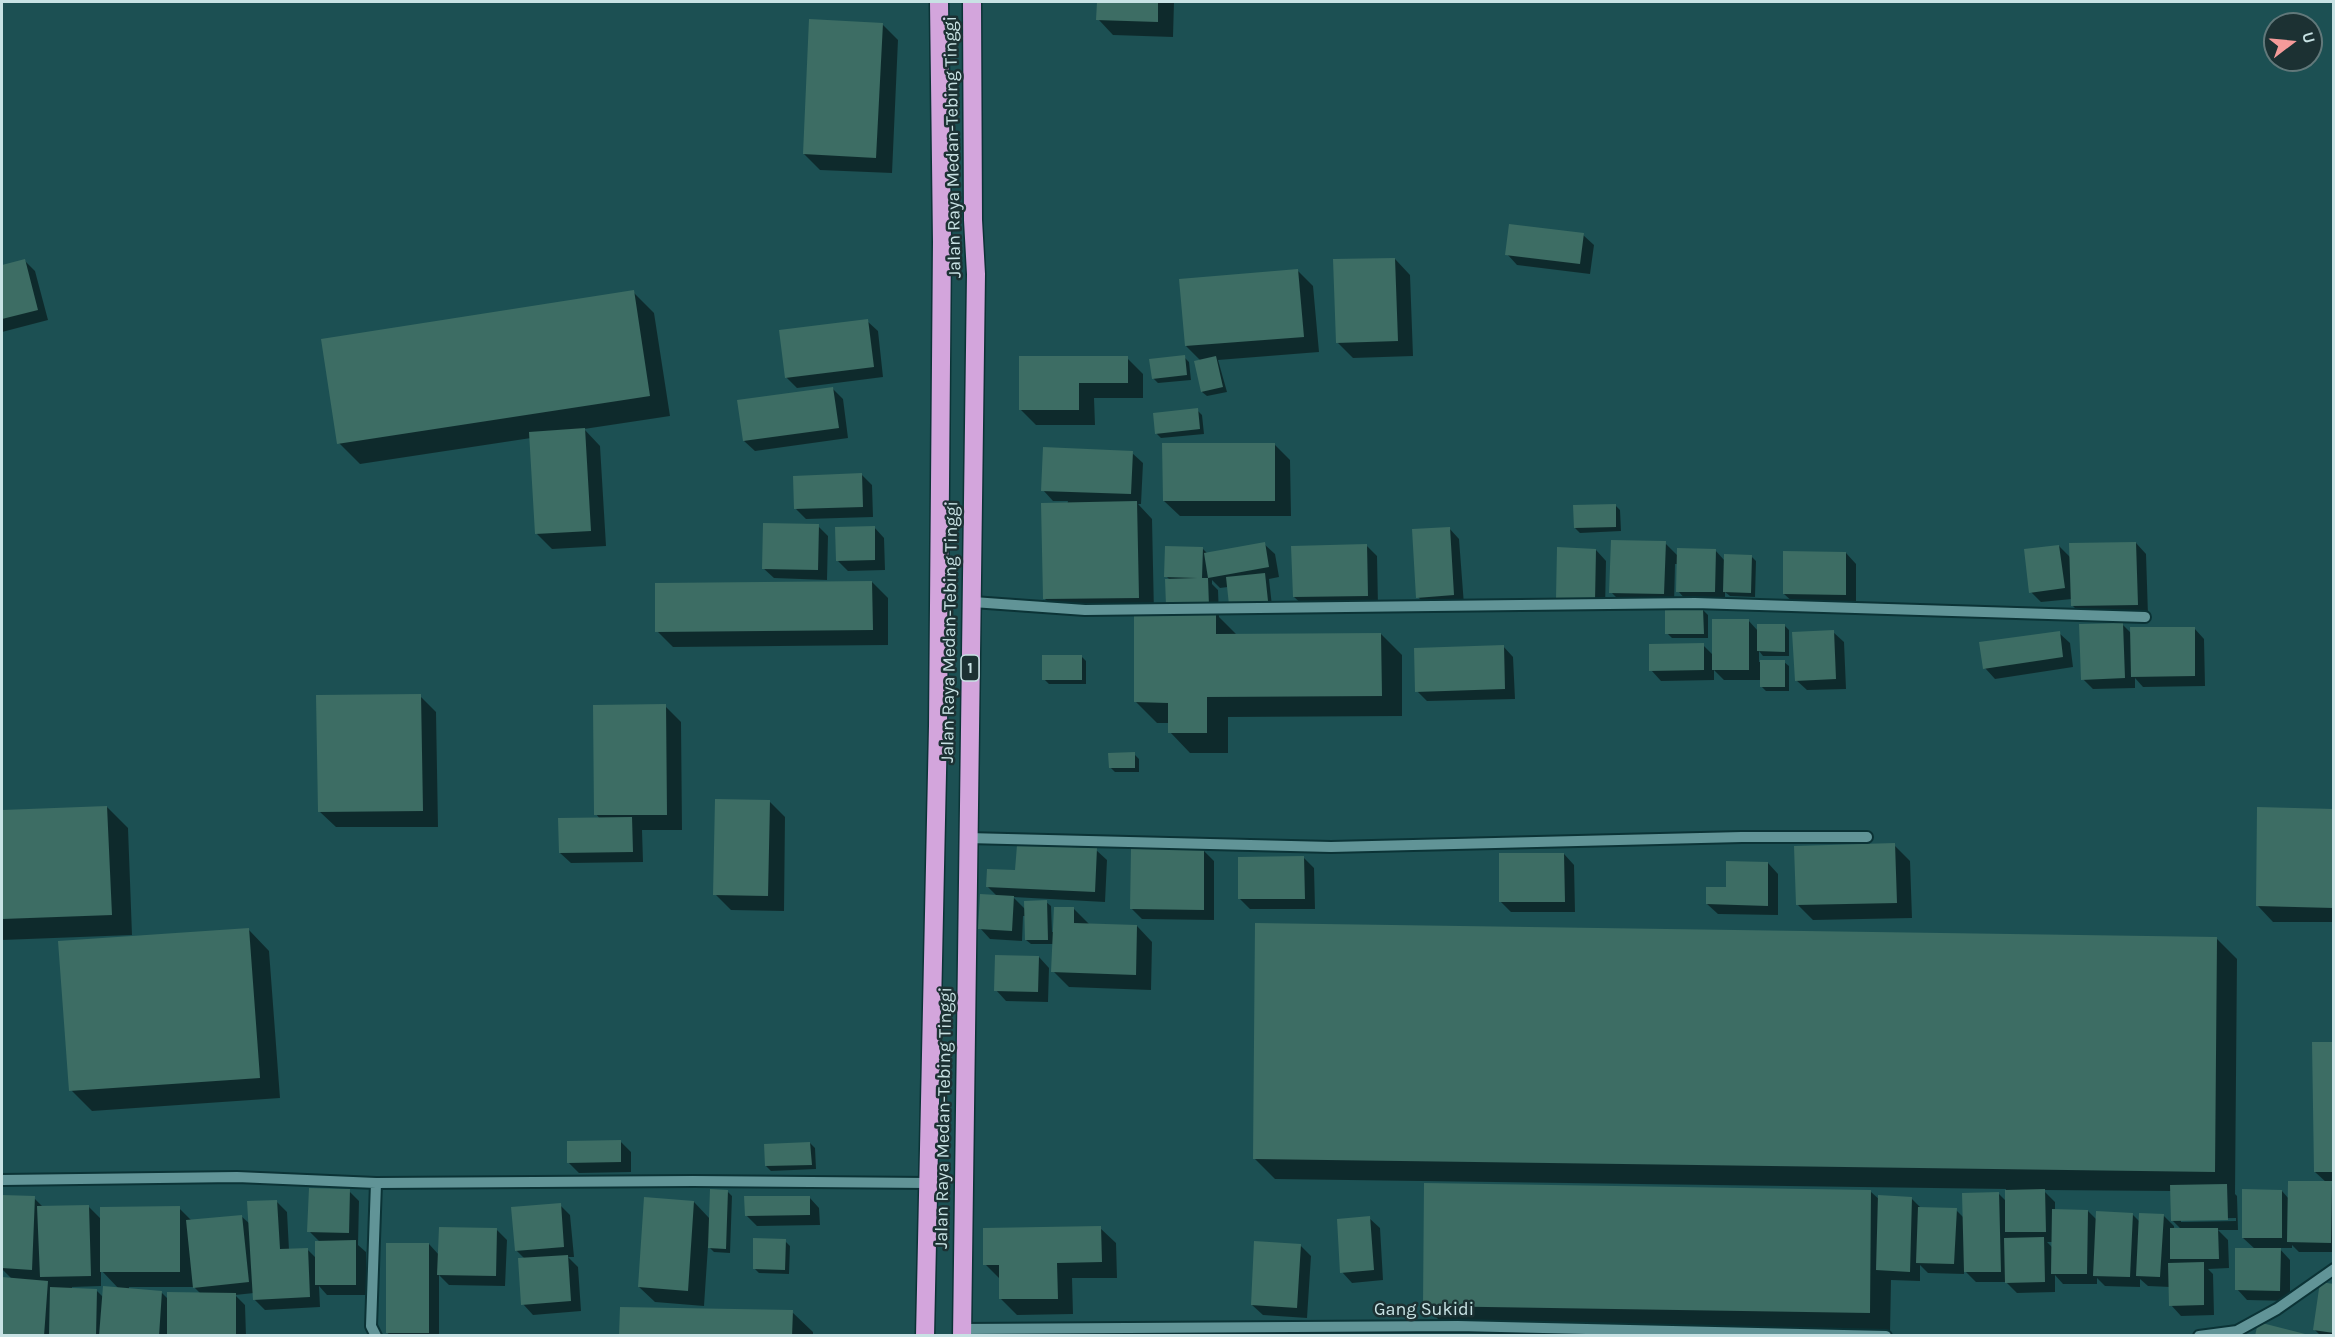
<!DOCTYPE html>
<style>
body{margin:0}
#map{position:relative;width:2335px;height:1337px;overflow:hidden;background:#1c5053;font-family:Karla,sans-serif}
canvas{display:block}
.frame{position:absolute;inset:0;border:3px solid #c8e2e4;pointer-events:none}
.north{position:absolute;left:2263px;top:12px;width:60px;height:60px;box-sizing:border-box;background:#1c3133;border:2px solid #61787a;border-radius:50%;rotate:74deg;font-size:16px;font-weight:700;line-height:24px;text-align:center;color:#c8e2e4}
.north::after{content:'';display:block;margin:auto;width:21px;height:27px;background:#f59b9a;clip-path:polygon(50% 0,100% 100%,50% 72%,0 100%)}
</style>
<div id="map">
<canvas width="2335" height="1337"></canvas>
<div class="frame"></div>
<div class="north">U</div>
</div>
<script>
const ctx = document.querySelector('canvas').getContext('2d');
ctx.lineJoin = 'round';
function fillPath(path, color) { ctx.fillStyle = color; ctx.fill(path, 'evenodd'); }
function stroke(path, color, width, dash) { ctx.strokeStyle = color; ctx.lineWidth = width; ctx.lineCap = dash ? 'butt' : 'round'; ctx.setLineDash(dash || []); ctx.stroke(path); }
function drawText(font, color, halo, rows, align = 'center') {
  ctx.font = font + ' Karla,sans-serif'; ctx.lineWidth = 5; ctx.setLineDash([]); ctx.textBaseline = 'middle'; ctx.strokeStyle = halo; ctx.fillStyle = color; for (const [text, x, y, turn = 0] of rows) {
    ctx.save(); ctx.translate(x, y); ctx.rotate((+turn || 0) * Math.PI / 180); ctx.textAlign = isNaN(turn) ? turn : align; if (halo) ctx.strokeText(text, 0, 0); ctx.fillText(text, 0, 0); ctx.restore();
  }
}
fillPath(new Path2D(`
 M1098,2H1174L1173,37L1113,35L1098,19Z
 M882,24L898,40L892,173L820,170L804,154Z
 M1583,235L1594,245L1590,274L1517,265L1507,254Z
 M1395,259L1410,275L1413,356L1353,358L1337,342Z
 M25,261L35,271L48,320L2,332V267Z
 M1297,270L1313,286L1319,352L1218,360L1227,392L1207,396L1202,392L1201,361L1186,346Z
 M633,292L654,313L670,416L584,429L600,446L606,546L552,549L536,533L531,438L360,464L339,443Z
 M867,321L878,331L883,377L797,388L786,377Z
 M1184,357L1189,362L1191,380L1158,383L1153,378Z
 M1127,358L1143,374V398H1094L1095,425H1036L1020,409Z
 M832,388L843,399L848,438L755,451L744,441Z
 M1197,410L1202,415L1204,434L1161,438L1156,433Z
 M1274,444L1290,460L1291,516H1180L1164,501Z
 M1132,453L1143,463L1141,504H1138L1152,519L1154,614H1176L1170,580L1166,576L1203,549L1208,554L1264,544L1275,554L1279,577L1269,579L1272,606L1235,610L1228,587L1220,588L1212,580V584L1218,590L1219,617L1237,635L1381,634L1402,655V716L1228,717V753H1190L1170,732V723H1157L1136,702L1135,613L1060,614L1044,598L1068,501H1053L1043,490Z
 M862,475L872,485L873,517L806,519L796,509Z
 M1615,505L1620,510L1621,531L1580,533L1575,528Z
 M818,526L828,536L827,580L774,578L763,568Z
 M874,527L884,538L885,570L848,571L838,561Z
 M1449,528L1459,539L1464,605L1428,607L1418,597Z
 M1665,543L1678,556L1715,550L1725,561L1751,556L1756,561L1755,597L1730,596L1725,592V602H1688L1678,591V564H1675L1674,604L1621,602L1611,592Z
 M2136,543L2146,554L2148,615L2083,616L2072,605V599L2041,602L2031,592L2059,546L2071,558Z
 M1366,545L1377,556L1378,606L1305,607L1294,597Z
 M1596,550L1606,561L1605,610L1568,609L1557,599Z
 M1846,553L1856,564V605L1795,604L1784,594Z
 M872,582L888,598V645L673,647L657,631Z
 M1703,610L1708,615V638H1672L1667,633Z
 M1748,620L1758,631L1784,625L1789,630V656H1763L1759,651V662H1784L1789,666V691H1766L1761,686V680H1724L1714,670V680L1661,681L1651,670L1703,645L1713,655Z
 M2122,624L2132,634L2194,628L2204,639L2205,686L2143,687L2135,678V688L2093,689L2083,679Z
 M1833,632L1844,642L1846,689L1807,690L1796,680Z
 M2059,633L2070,643L2073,667L1995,679L1985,668Z
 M1503,646L1513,657L1515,699L1427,701L1417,691Z
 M1082,657L1086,661V684H1049L1044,679Z
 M420,696L436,712L438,827H336L320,812Z
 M665,706L681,722L682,830H642L643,862L571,863L560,853L600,819L596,814Z
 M1134,754L1139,759V772H1115L1110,767Z
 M769,801L785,817L784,911L731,910L715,894Z
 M107,807L128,828L132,935L2,940V812Z
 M2334,810V922H2273L2258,906Z
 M1894,845L1910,861L1912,918L1813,920L1798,905Z
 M1096,850L1107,860L1105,902L1013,897L1026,910L1046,902L1051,906L1052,932H1054L1074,909L1090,925L1137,926L1152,942L1151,990L1069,987L1053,971L1054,944H1031L1026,940V916H1023L1022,941L990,939L980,928L998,897L987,886L1017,872Z
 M1204,851L1214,861V920L1142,919L1131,908Z
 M1564,854L1574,865L1575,912H1511L1500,901Z
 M1304,858L1314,868L1315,909H1250L1240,899Z
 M1768,863L1778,874V915L1718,914L1707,904Z
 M249,930L269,951L280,1098L92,1111L71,1090Z
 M2216,938L2237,959L2235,1194L2237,1196L2238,1230H2218L2228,1240L2229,1268L2208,1269L2213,1274L2214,1315L2181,1316L2171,1305L2170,1287L2148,1286L2140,1279V1287L2105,1286L2097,1278V1284H2063L2055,1275V1292L2017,1293L2006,1282H1976L1964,1270V1274L1928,1273L1920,1265V1281L1891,1280L1890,1333L1445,1326L1424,1305L1871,1192L1880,1200L1911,1198L1921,1208L1956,1210L1964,1218L1999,1194L2006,1201V1189L1275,1179L1254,1158ZM2043,1190L2172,1191V1220L2182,1230H2174V1226L2163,1215L2140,1222L2132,1214L2097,1220L2088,1211L2055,1210V1202ZM2236,1218V1221L2181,1222V1219ZM2047,1242H2053V1248Z
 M1039,957L1049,968L1048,1002L1006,1001L996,990Z
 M2334,1044V1182H2330L2334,1185V1252H2299L2292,1245V1248H2279L2290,1260V1301L2247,1300L2237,1289L2255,1249L2243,1238L2282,1191L2289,1199L2327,1183L2315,1172Z
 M620,1141L631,1152V1172L579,1173L568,1162Z
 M810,1143L815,1148L816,1169L771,1171L766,1166Z
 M349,1191L359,1201L358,1245L366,1252V1295H327L319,1286L320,1307L265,1310L254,1299V1293L235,1295L245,1305L246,1336H2V1279H12L2,1269L3,1196L34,1198L44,1208L89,1207L102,1220L179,1208L192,1221L241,1216L250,1224L276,1201L287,1212L289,1250L307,1249L317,1259L320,1242L309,1231ZM101,1270L119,1289L104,1298L96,1290L72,1289V1287L101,1286ZM129,1287H194L201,1294L169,1300L161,1292L129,1290Z
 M727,1191L732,1196L730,1253L714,1252L708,1246L704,1306L655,1302L639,1287L694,1202L710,1219Z
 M809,1197L819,1208L820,1225L757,1226L746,1215Z
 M560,1205L570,1215L574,1257H568L578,1267L581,1311L533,1315L523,1304L525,1259L516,1250Z
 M1369,1218L1380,1228L1383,1280L1352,1283L1342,1272Z
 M1100,1228L1116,1243L1117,1278H1072L1073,1314L1017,1315L1001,1299V1280L985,1264Z
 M496,1229L507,1240L505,1286L449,1285L439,1275V1336H390L387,1332L429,1244L439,1255Z
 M785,1241L790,1246L789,1274L759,1273L754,1268Z
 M1300,1245L1311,1256L1307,1318L1263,1315L1252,1305Z
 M2334,1285V1336H2321L2314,1329Z
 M792,1312L813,1332V1336H621Z`), '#0007');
fillPath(new Path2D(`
 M1097,2H1158V22L1096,20Z
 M809,19L883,23L876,158L803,154Z
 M1509,224L1584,233L1580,264L1505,255Z
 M1395,258L1398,341L1336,343L1333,259Z
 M25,259L38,310L2,319V265Z
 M1298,269L1304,337L1185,346L1179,279Z
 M634,290L650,396L337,444L321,339Z
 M868,319L874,367L785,378L779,330Z
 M1185,355L1187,375L1152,379L1149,359Z
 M1019,356H1128V383H1079V410H1019Z
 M1216,356L1223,387L1201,392L1194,361Z
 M833,387L839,428L743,441L737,400Z
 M1198,408L1200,429L1155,434L1153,413Z
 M585,428L591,531L535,534L529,432Z
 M1162,443H1275V501H1163Z
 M1043,447L1133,451L1131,494L1041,491Z
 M862,473L863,507L794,509L793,476Z
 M1137,501L1139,598L1043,599L1041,503Z
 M1616,504V527L1574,528L1573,505Z
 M763,523L819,524L818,570L762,569Z
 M875,526V560L836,561L835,527Z
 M1450,527L1454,595L1416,598L1412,529Z
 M1611,540L1666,541L1664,594L1609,593Z
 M1265,542L1269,567L1208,578L1209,606H1166L1165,579L1197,578L1164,577L1165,546L1203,547L1202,578H1208L1204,553Z
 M2136,542L2138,605L2071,606L2069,543Z
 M1367,544L1368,596L1293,597L1291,546Z
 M2059,545L2065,588L2029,593L2024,549Z
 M1557,547L1596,549L1595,601L1556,599Z
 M1677,548L1716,549L1715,592H1676Z
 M1783,551L1846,552V595L1783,594Z
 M1724,554L1752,555L1751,593L1723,592Z
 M1265,573L1268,601L1229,605L1226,577Z
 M872,581L873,630L655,632V583Z
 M1665,609H1703L1704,634H1665Z
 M1134,612H1216V634L1381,633L1382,696L1207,697V733H1168V703L1134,702Z
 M1712,619H1749V670H1712Z
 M2123,623L2125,678L2081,680L2079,624Z
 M1757,624H1785V652L1757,651Z
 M2130,627H2195V676L2131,677Z
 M1834,630L1836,679L1795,681L1792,632Z
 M2060,631L2063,657L1983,669L1979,642Z
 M1704,643V670L1649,671V644Z
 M1504,645L1505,689L1415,692L1414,648Z
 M1042,655H1082V680H1042Z
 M1760,660H1785V687H1760Z
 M421,694L423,811L318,812L316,695Z
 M666,704L667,815H594L593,705Z
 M1135,752V768H1109L1108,753Z
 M715,799L770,800L768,896L713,895Z
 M107,806L112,915L2,919V810Z
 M2257,807L2334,809V908L2256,906Z
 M632,817L633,852L559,853L558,818Z
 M1895,843L1897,903L1796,905L1794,846Z
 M1017,845L1097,848L1095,892L986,887L987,869L1015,870Z
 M1131,849H1204V910L1130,909Z
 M1499,853H1564L1565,902H1499Z
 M1304,856L1305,899H1238V857Z
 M1726,861L1768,862V906L1706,904V887H1726Z
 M980,894L1014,896L1012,931L978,929Z
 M1047,900L1048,940H1025L1024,901Z
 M1054,907H1074V923L1137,925L1136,975L1051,972Z
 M1255,923L2217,937L2215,1172L1253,1159Z
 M249,928L260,1078L69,1091L58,941Z
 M995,955L1039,956L1038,992L994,991Z
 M2312,1042H2334V1172H2314Z
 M621,1140V1162L567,1163V1141Z
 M810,1142L812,1165L765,1166L764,1144Z
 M2288,1181H2332L2331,1243L2287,1242Z
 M1424,1183L1871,1190L1870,1313L1423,1306Z
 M2227,1184L2228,1220L2171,1221L2170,1185Z
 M309,1188L350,1189L349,1233L307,1232Z
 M710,1189L728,1190L726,1249L708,1248Z
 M2045,1189L2046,1232H2005V1190Z
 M2242,1189L2282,1190V1238H2242Z
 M1999,1192L2001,1272H1964L1962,1193Z
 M2,1195L35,1196L32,1270L2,1268Z
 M1878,1195L1912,1197L1910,1272L1876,1270Z
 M744,1196H810V1215L745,1216Z
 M644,1197L694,1201L688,1291L638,1287Z
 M277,1200L280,1249L308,1248L310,1297L253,1300L247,1201Z
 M561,1203L564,1247L515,1251L511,1207Z
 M89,1205L91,1276L40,1277L37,1206Z
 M180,1206V1272H100V1207Z
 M1918,1207L1957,1208L1954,1264L1916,1263Z
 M2052,1209L2088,1210L2087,1274H2051Z
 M2096,1211L2133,1213L2130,1277L2093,1276Z
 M2139,1213L2164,1214L2160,1277L2136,1276Z
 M242,1215L249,1282L193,1288L186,1220Z
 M1370,1216L1374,1270L1340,1273L1337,1219Z
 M1101,1226L1102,1262L1057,1263L1058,1299H999V1265H983V1228Z
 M439,1227L497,1228L496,1276L437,1275Z
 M2170,1228H2218L2219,1259H2170Z
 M2044,1237L2045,1282L2005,1283L2004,1238Z
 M753,1238L786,1239L785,1270L753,1269Z
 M356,1240V1285H315V1241Z
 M1254,1241L1301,1244L1297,1308L1251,1305Z
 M386,1243H429V1333H386Z
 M2235,1248H2281L2280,1291L2235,1290Z
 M568,1255L571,1301L521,1305L518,1258Z
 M2204,1262V1305L2169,1306L2168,1263Z
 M2,1277L48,1281L44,1336H2Z
 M2320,1282L2334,1284V1333L2313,1330Z
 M103,1286L162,1291L159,1336H99Z
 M50,1287L97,1289L96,1336H49Z
 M167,1292L236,1293V1336H167Z
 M620,1307L793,1310L792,1336H619Z
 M2258,1322L2309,1335V1336H2255Z`), '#3d6d64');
const minor = new Path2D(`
 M973,602L1085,610L1695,603L2145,617
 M967,838L1331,847L1742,837H1867
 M2,1180L237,1177L376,1183L693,1181L928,1183
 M376,1183L371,1326L376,1336
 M962,1329L1458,1326L1886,1336
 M2199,1336L2237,1331L2277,1309L2334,1269`);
const highway = new Path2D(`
 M925,1336L938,726L942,242L939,2
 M962,1336L976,274L973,220L972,2`);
stroke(minor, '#0b3336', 14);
stroke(highway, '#0b3336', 21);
stroke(minor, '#619497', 10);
stroke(highway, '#d3a5dc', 18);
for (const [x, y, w] of [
 [970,668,18]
]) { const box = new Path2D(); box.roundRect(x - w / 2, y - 13, w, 26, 4.5); ctx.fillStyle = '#1c3133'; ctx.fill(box); stroke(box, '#c8e2e4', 1.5); }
drawText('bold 16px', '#c8e2e4', null, [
 ["1",970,668]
]);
drawText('18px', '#c8e2e4', '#1c3133', [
 ["Jalan Raya Medan-Tebing Tinggi",953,147,-91],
 ["Jalan Raya Medan-Tebing Tinggi",950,632,-89],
 ["Jalan Raya Medan-Tebing Tinggi",944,1118,-89],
 ["Gang Sukidi",1424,1310]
]);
</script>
